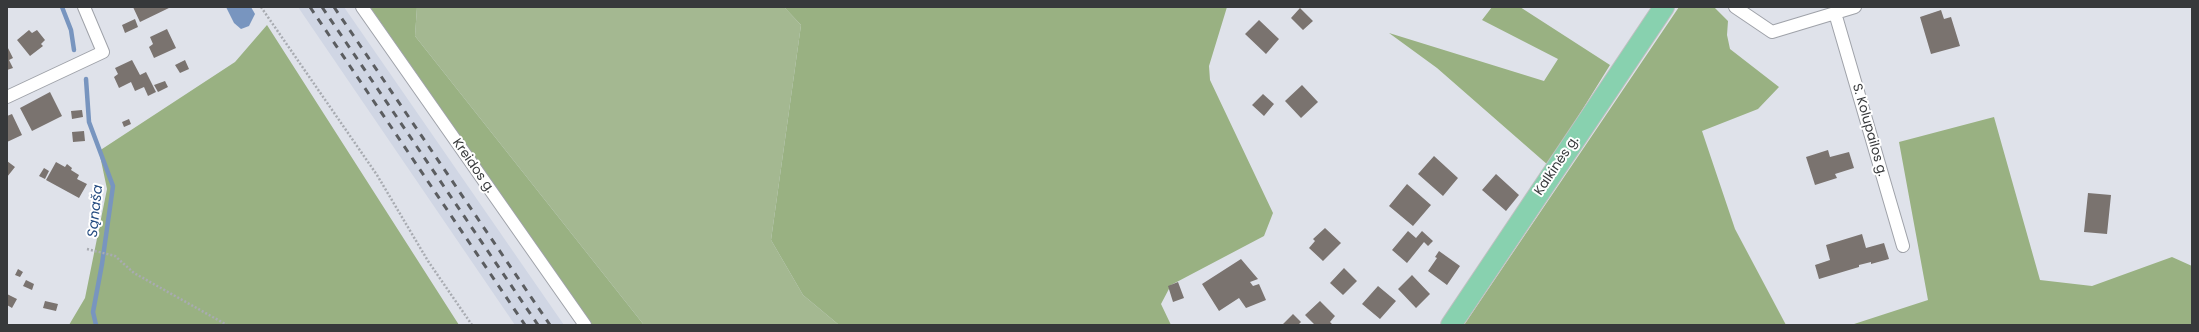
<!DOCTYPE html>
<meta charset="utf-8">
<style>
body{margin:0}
#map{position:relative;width:2199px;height:332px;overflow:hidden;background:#dfe2ea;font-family:Poppins,sans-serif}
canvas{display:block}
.frame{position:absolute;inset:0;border:8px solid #37393b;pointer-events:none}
</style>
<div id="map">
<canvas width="2199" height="332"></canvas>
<div class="frame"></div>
</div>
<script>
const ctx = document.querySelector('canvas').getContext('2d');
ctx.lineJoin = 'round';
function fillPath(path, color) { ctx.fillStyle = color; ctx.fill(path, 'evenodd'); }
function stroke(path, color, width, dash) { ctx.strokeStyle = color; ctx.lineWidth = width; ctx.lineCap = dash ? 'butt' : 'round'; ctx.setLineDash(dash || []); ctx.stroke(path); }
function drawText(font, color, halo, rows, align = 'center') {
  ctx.font = font + ' Poppins,sans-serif'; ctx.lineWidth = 4; ctx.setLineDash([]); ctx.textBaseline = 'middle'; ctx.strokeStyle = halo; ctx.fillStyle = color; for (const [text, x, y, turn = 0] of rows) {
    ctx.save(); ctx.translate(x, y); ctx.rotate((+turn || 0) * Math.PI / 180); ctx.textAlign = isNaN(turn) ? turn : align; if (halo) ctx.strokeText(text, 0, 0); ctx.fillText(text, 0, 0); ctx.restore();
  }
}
fillPath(new Path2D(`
 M298,7H344L564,325H515Z`), '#d0d6e4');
fillPath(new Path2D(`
 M417,7H784L801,25L771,240L803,295L839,325H644L415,36Z`), '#a4b891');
fillPath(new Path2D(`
 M370,7H417L415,36L644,325H592Z
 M784,7H1227L1209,66L1210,80L1273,213L1264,236L1171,285L1161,304L1171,325H839L803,295L771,240L801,25Z
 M1492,7H1520L1610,65L1548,165L1437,68L1389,33L1544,81L1558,59L1482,20Z
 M1679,7H1714L1728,21L1727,35L1730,49L1779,87L1758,109L1702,131L1735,229L1786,325H1464Z
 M267,25L459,325H69L85,298L107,189L99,151L235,62Z
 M1994,117L2040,280L2092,286L2172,257L2192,266V325H1851L1928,300L1899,142Z`), '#99b182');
fillPath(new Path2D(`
 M226,7H251L255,14L249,26L241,29L234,23Z`), '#7895bf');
stroke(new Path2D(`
 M62,7L71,30L74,50
 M86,79L89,122L113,186L102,264L93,312L96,325`), '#7895bf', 4.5);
fillPath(new Path2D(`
 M133,7H171L140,22Z
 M1300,8L1313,21L1303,30L1291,18Z
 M1941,10L1944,19L1951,17L1960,46L1931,54L1920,17Z
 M135,19L138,27L125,33L122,25Z
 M1259,20L1279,39L1266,54L1245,34Z
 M167,29L176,48L154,58L149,47L153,44L150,37Z
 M29,30L32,33L37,30L45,40L41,44L43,46L30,56L17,40Z
 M7,46L13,58L9,60L13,68L7,70Z
 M132,60L140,75L146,72L156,92L148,96L144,87L135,91L131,82L119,88L114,77L118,74L115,68Z
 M185,60L189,69L180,73L175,65Z
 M165,81L168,87L158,92L154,85Z
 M1302,85L1318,102L1301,118L1285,101Z
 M50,92L62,116L32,131L20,108Z
 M1263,94L1274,104L1264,116L1252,105Z
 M82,110L83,117L72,119L71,111Z
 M12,114L22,135L7,142V116Z
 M129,119L131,124L124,127L122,122Z
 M84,131L85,141L73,142L72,132Z
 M1828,150L1830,157L1849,152L1854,168L1835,174L1837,178L1815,185L1806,157Z
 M1434,156L1458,178L1443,196L1418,174Z
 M7,161L15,167L7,177Z
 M56,162L65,167L67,164L72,168L71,170L79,175L77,179L87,184L79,198L46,180Z
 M44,168L49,171L45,179L39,176Z
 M1496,174L1519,195L1506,211L1482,190Z
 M1407,184L1431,205L1413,226L1389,206Z
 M2088,193L2111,195L2107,234L2084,232Z
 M1325,228L1341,243L1323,261L1309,248L1315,241L1313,239Z
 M1408,231L1416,238L1422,231L1433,241L1428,246L1424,242L1407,263L1392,250Z
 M1862,234L1866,248L1884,243L1889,259L1871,264V262L1859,265V267L1819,279L1815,265L1830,260L1826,245Z
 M1439,251L1460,266L1447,285L1428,271L1437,258L1435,257Z
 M1241,259L1258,279L1250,282L1253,286L1259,284L1266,300L1246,308L1239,298L1219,311L1202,284Z
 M1344,268L1357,281L1343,295L1330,283Z
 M18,269L23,272L20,277L15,275Z
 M1412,275L1430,294L1416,308L1398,289Z
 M26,280L34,284L32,290L23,286Z
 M1178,282L1184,298L1173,302L1168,286Z
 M1378,286L1396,301L1380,319L1362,304Z
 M7,294L17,299L12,308L7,305Z
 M45,301L58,304L56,311L43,308Z
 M1320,301L1335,316L1330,322L1333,325H1315L1305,315Z
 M1293,314L1301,322L1298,325H1282Z`), '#7a736f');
const street = new Path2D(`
 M362,7L585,325
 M1735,7L1772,32L1855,7
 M1835,13L1903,246
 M7,97L103,52L84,7`);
const primary = new Path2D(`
 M1451,325L1664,7`);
stroke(street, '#9fa2a9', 14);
stroke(primary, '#bfc0c0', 22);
stroke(new Path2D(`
 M261,7L377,175L428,261L472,325
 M87,249L115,256L134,273L227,325`), '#a8abb1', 2.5, [2, 2]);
stroke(street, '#fff', 12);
stroke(primary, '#88d1af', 20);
stroke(new Path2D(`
 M310,7L525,325
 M322,7L538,325
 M334,7L550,325`), '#5b5d60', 3, [7, 7]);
drawText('13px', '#37393b', '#fff', [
 ["S. Kolupailos g.",1869,130,74],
 ["Kreidos g.",473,166,55],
 ["Kalkinės g.",1557,166,-56]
]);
drawText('italic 14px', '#254c81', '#fff', [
 ["Sąnaša",96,211,-84]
]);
</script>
